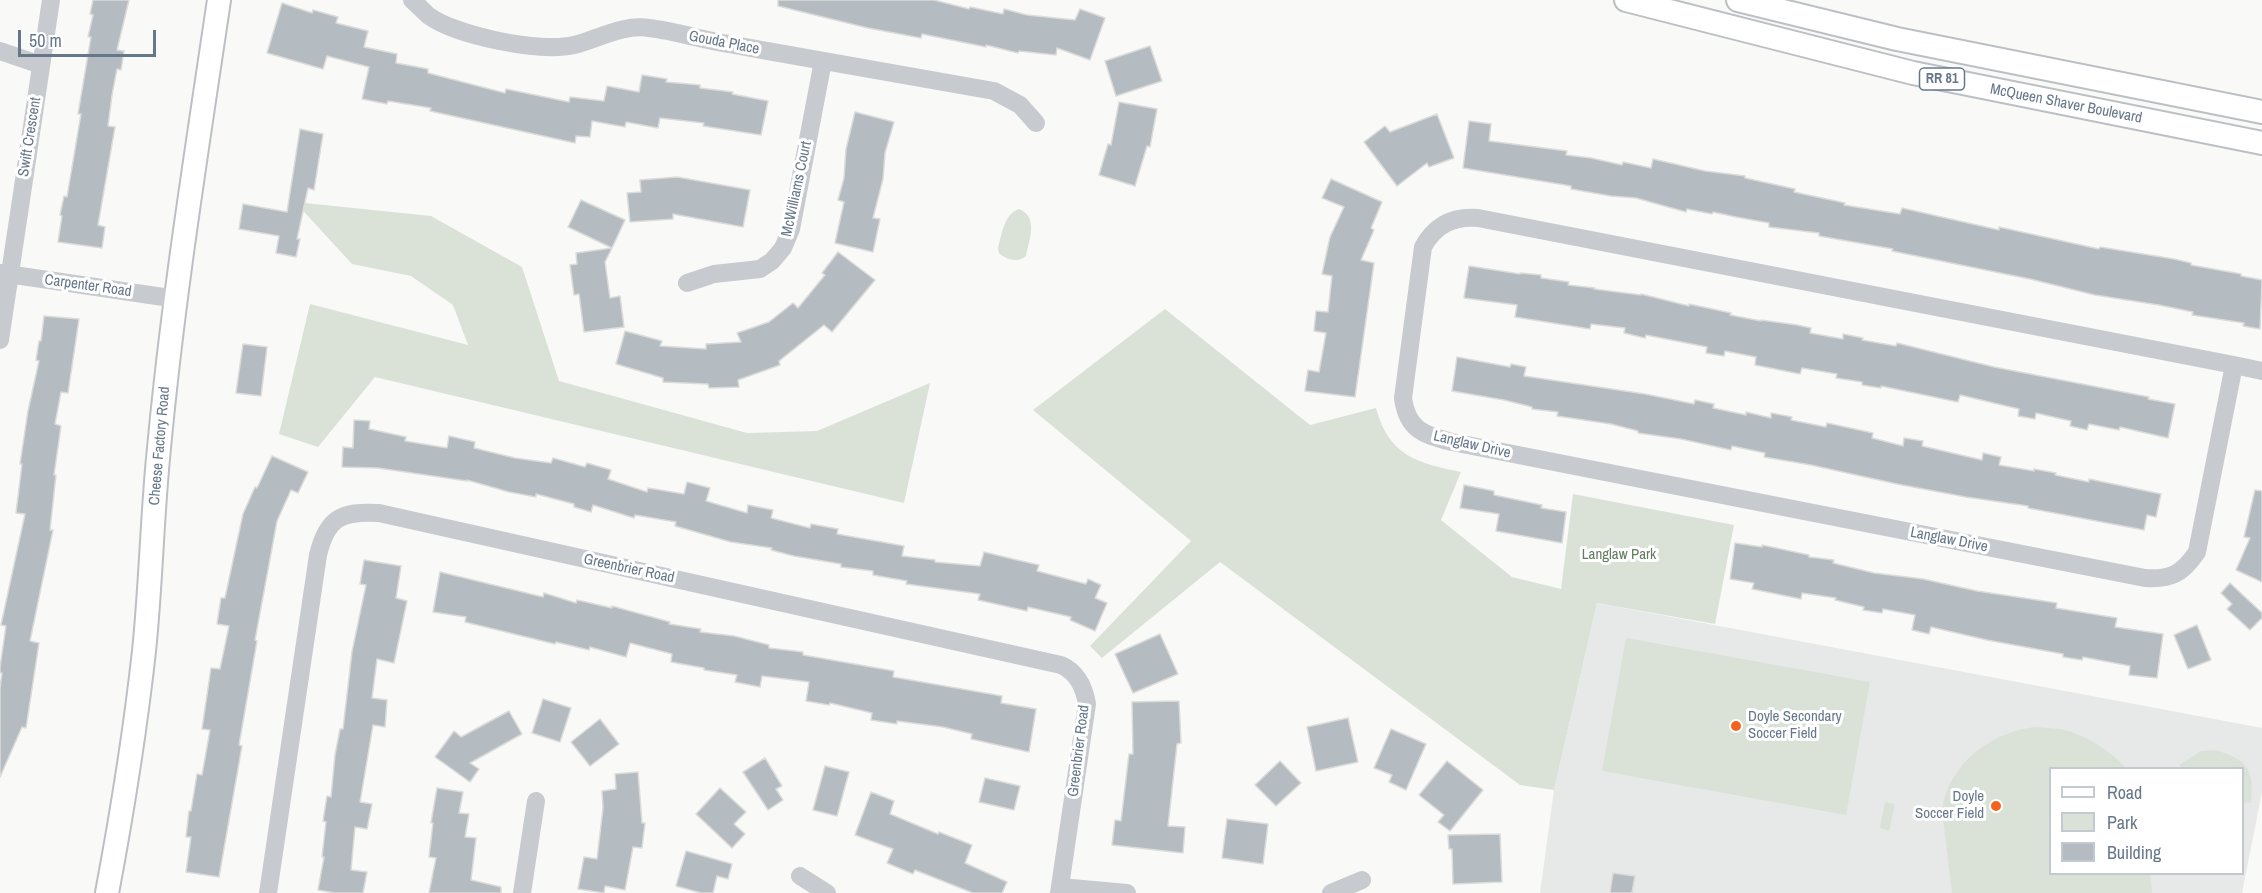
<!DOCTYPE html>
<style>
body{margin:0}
#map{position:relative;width:2262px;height:893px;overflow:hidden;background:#f9f9f7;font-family:"Archivo Narrow",sans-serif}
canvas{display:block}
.legend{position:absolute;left:2049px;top:767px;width:195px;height:108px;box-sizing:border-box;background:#fff;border:2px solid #c2c9d0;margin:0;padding:8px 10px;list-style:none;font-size:18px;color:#66778a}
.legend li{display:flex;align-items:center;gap:12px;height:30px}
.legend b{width:30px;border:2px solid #c2c9d0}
.scale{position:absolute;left:18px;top:30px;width:138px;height:27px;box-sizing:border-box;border:3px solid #66778a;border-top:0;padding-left:8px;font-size:18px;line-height:21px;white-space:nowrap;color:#66778a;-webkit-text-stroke:4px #fff;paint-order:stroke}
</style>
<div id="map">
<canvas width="2262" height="893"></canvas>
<ul class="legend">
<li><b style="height:8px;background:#fff"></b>Road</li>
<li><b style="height:16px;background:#dae2d7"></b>Park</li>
<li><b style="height:16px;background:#b4bbc1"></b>Building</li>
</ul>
<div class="scale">50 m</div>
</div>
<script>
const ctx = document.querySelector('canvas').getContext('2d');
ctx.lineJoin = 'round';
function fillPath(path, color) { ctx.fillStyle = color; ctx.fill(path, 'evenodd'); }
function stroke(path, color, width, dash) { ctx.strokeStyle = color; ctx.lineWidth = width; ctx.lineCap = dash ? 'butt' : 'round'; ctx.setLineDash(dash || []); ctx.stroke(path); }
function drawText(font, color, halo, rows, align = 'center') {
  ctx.font = font + ' "Archivo Narrow",sans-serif'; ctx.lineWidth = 6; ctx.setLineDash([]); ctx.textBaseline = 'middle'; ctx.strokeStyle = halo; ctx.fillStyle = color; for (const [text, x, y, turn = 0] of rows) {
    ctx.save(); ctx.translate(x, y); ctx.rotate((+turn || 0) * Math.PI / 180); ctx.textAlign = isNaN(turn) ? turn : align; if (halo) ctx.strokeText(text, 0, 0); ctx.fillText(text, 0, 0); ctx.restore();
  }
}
fillPath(new Path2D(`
 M1597,603L2262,728V792L2242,893H1540L1554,790ZM2050,768H2242V874H2050Z`), '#e7e8e8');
fillPath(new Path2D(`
 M295,202L431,216L522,267L559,381L747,433L817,431L930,383L904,503L375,377L318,447L279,434L310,304L468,345L453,305L411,276L352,264Z
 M1019,209C1039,217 1029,240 1026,256C1019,263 1006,260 999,253L998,248C1002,234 1004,214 1019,209Z
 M1165,309L1310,425L1376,408C1389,456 1417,463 1461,472L1441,520L1512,577L1561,589L1573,494L1734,525L1715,624L1597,603L1554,790L1520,785L1220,562L1102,658L1090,646L1191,541L1033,410Z
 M1626,638L1870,682L1846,815L1602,771Z
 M2036,727C2044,728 2052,728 2060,729C2083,733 2111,751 2126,768H2050V874H2150L2152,893H1952L1942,810C1948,764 1992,731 2036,727Z
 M2214,750C2247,758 2255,771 2251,803L2243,802L2242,768H2182L2179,765L2201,751Z
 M1885,802L1895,804L1889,831L1880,828Z`), '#dae2d7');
const building = new Path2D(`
 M93,0H129L117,50L124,51L121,70L117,69L112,95L108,126L115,127L98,225L105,227L102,248L58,242L62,216L60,215L64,196L67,197L81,114H78L91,37H88L93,15L90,14Z
 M778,0H934L969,9L970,7L1003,14L1004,9L1027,15L1075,20L1080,9L1105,18L1090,60L1057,48L1056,55L1019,51L1018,53L986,45V47L922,34L921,38L868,28L778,6Z
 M282,3L312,13L313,10L338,17L336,23L368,31L364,47L397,54L396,63L428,69V73L505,93L506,89L569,102L570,97L604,101L607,86L639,92L642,75L667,79L666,82L700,85V88L733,92L732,94L768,101L761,135L703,126L704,123L660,118L658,128L626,122L625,127L592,121L590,137L576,136L575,143L430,111L431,108L388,101L387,104L362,99L369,67L327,56L323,69L267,53Z
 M1150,46L1162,81L1116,96L1105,61Z
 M1119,102L1157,109L1150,147L1147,146L1135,186L1099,175L1108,144L1111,145Z
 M855,112L894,122L885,153L883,179L873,218L880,219L873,252L835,243L844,202L838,200L844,178L846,149Z
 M1437,114L1454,158L1429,167L1427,163L1397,186L1364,142L1385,126L1390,132Z
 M1469,121L1491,124L1489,141L1567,151L1566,155L1591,158L1622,165L1623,162L1651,168L1653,159L1705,171L1745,176V178L1795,189L1794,192L1845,203L1844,205L1900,214L1902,208L1999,230V227L2099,249L2100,247L2174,259L2191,263V265L2241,274V276L2262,280L2260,329L2243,326L2244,323L2192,315L2193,312L2159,305L2095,295L2030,279L1892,251L1893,249L1819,236V233L1769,227V223L1736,217L1713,212L1712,214L1687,209L1686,212L1636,198L1611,196L1571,189V186L1463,168Z
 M300,129L323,134L314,190L308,188L297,239H300L296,257L276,253L279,236L239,229L243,204L287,212Z
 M677,177L750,190L743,227L673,214V219L630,222L627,193L641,192L640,180Z
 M1331,179L1382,202L1371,228L1374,230L1361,260L1374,263L1355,397L1305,391L1308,370L1319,372L1326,333L1314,331L1316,311L1328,312L1332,276L1322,274L1330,237L1344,207L1322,198Z
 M581,200L625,220L612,248L568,227Z
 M612,248L605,262L610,298L620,296L624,327L584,332L579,294L574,295L570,265L577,264L576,253Z
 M838,252L875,280L832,332L824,325L779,361L780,365L738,380L739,387L709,388L708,384L663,382V378L616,364L625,331L662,341L660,346L706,349V344L741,342L737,333L769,322L793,303L798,308L825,275L822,273Z
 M1469,266L1520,274V273L1541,275V278L1569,282L1568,285L1595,288L1594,289L1641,295V294L1689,306V304L1731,313L1730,315L1761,321V320L1797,325L1811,328L1810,333L1843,339V334L1863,338L1862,340L1896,346L1897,343L1994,367L2149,397L2148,399L2175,404L2168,438L2120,427L2119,430L2089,424L2087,430L2070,426L2071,421L2036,413L2035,419L2018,416L2019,409L1960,395L1958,402L1881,386V388L1862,385V382L1836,378L1837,374L1802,368L1800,374L1755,365L1756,357L1725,351L1724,356L1706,353L1707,347L1646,335L1645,338L1624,333L1625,328L1591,324L1590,329L1515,317L1517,305L1464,298Z
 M44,316L79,319L68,393L61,392L55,424L61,426L54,475H56L50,530H53L30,641L39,643L26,728L22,727L0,777V688L2,673H0V667L6,626L1,625L25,514L16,513L22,464H20L28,411L39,361L36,360L39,341H41Z
 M243,344L267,347L261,396L236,393Z
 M1457,357L1510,367L1511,364L1526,367L1524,376L1645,394L1694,404L1695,400L1714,404L1713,408L1746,415V412L1771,418V413L1792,417L1791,420L1826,427L1827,423L1873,433L1872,438L1903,446L1904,438L1923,441L1922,446L1982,460L1983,453L2001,457L1999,465L2034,471V469L2056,473L2055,475L2089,482V479L2161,494L2156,517L2147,515L2144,530L2028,508V506L1966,497L1897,484L1811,465L1764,457L1765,453L1732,446L1731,450L1681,439L1638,433V431L1611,424L1557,416L1558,412L1532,409V407L1504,400L1452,391Z
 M354,420L370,421L369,429L406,437L405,441L447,448L449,436L475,442L474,448L515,458L551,463L553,458L585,467L587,463L611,470L608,479L647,492L648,488L684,494L687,482L710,488L706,501L747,513L748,505L773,510L771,518L810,528L811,524L838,529L837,534L904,546L902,556L935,560V562L980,566L984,552L1017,560L1039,565L1037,571L1086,584L1088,579L1101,585L1095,598L1107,603L1095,631L1070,620L1071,617L1028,607L1027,611L978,600L980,594L906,584L907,581L873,575V571L841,567V564L794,556L771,550L772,548L731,542L675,526L676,522L635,515L634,518L593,505L591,512L574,507V504L536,494V497L509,492L467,480V481L378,468L342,467L343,447L353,448Z
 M272,456L308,472L298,493L291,490L277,521L255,640L257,641L239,745L242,746L219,877L186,872L191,837H186L189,811H191L197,774L202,775L210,730L202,729L211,668L220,669L229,626L217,624L221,598H225L243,514L255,487L257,488Z
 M1464,485L1494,491V495L1542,505L1541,508L1566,512L1562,543L1496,531L1499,514L1460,508Z
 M2255,490L2262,491V582L2236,570L2250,538L2244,537Z
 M1735,543L1762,547V545L1809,555V557L1834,560L1833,563L1874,573L1923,579L1977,591L2057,603L2056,608L2117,618L2115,627L2163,634L2157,678L2129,675L2130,666L2083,657L2082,660L2063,657V654L1987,640L1931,627L1929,634L1912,630L1915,615L1883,609L1882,613L1863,610L1864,607L1835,600L1836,598L1802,593L1801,599L1752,589L1754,583L1730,579Z
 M364,560L401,566L396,598L407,601L394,663L377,659L372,698L387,700L385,727L373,725L360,802L372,804L367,829L355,827L351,870L367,872L363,893H335L318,890L324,857H322L326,822L323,821L327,796L331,797L335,755L340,729H343L352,652L366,585L360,584Z
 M440,572L543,597L544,593L576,603L577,600L612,608V606L670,622L669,624L701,629L700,632L734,636L769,645V648L803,652V655L894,671L893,677L1002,696L1001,703L1036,709L1029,752L971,739L972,734L943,727L897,721V724L871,720L872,713L830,703L829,705L806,701L809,682L762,676L760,687L735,682L737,675L704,670V668L671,662L672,654L630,643L626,657L590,647L589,650L556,642L555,644L465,622L466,617L433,612Z
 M2230,583L2262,613V618L2250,630L2227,609L2232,604L2221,593Z
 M2197,625L2211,660L2188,669L2174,635Z
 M1160,634L1178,674L1133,693L1115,654Z
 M543,699L571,708L560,742L532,733Z
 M1179,701L1181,743L1177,744L1168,826L1185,827L1183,853L1112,845L1115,820L1121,821L1129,754H1133L1132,702Z
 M509,711L522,734L470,763L479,769L470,782L435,757L454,731L461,737Z
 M1348,718L1358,762L1316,771L1307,727Z
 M600,719L619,744L590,766L571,742Z
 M1391,729L1426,744L1406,790L1389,782L1392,775L1374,768Z
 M765,758L782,786L776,789L783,800L768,810L743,772Z
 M1280,761L1301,783L1276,806L1255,785Z
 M1447,761L1483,790L1450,831L1438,822L1444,815L1419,795Z
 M825,766L849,772L837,816L813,810Z
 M638,772L642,823H645L642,848L633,847L625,890L605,886L604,893L578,889L584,857L597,859L603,808L602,791L616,789L615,774Z
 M985,778L1020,786L1014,810L979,802Z
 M437,788L463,792L459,813L469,814L465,837L476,838L471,880L501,887V893H429L436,858L429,857L433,823H431Z
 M720,788L746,812L734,824L745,834L732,848L696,814Z
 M871,792L894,801L890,814L938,834L939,832L972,845L965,863L1007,882L1002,893H973L915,870L913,874L887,863L893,849L855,835Z
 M1227,819L1268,824L1263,864L1222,858Z
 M1500,834L1502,882L1453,884L1452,849H1449L1448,835Z
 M686,851L732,864L728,879L717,876L713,893H701L676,886Z
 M1613,873L1635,876L1632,893H1610Z`);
fillPath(building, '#b4bbc1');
stroke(building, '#dbdbd9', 1.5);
const major = new Path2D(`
 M1626,0L1913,73L2262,143
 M1738,0L1897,39L2262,112
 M107,893C122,813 135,733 144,651C151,584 152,516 159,448C173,298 197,149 219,0`);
stroke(major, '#bcc0c4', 26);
stroke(new Path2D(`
 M412,0C418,5 423,11 429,16C457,36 540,53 574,45C598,39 623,24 649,28C676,31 702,40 729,44C817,60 905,75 994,91L1020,105L1036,123
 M0,51L41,65
 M0,273L177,299
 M687,283L714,274L760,269L772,261L783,248L791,229L823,61
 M0,340L51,0
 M2234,365L2197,552C2183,573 2171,580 2145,578L1452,442C1423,435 1407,429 1403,398L1423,247C1435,225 1453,216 1478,218L2234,365L2262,371
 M800,876L827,893
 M1060,887L1127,893
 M268,893L318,555C327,517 342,511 379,513L1061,665C1077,672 1084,686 1087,704L1059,893
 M522,893L536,801
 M1331,893L1362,880`), '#c7cacf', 18);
stroke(major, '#fff', 22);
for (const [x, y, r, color] of [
 [1736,726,6,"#f3631d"],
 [1996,806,6,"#f3631d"]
]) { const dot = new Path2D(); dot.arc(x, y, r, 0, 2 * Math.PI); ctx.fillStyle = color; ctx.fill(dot); stroke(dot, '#fff', 2); }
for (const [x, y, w] of [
 [1942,79,45]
]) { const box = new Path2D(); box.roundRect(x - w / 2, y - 11, w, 22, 4.5); ctx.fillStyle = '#fff'; ctx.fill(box); stroke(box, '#66778a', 1.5); }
drawText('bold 14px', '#66778a', null, [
 ["RR 81",1942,79]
]);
drawText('15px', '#66778a', '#fff', [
 ["Gouda Place",724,43,11],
 ["McQueen Shaver Boulevard",2066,104,11],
 ["Swift Crescent",30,137,-81],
 ["McWilliams Court",797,189,-78],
 ["Carpenter Road",88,286,8],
 ["Langlaw Drive",1472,445,13],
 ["Cheese Factory Road",160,446,-85],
 ["Langlaw Drive",1949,540,11],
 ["Greenbrier Road",629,569,12],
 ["Greenbrier Road",1079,751,-83]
]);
drawText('15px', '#647b61', '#fff', [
 ["Langlaw Park",1619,555]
]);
drawText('15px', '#66778a', '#fff', [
 ["Doyle Secondary",1748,717],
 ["Soccer Field",1748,734],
 ["Doyle",1984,797,"right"],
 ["Soccer Field",1984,814,"right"]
], 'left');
</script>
